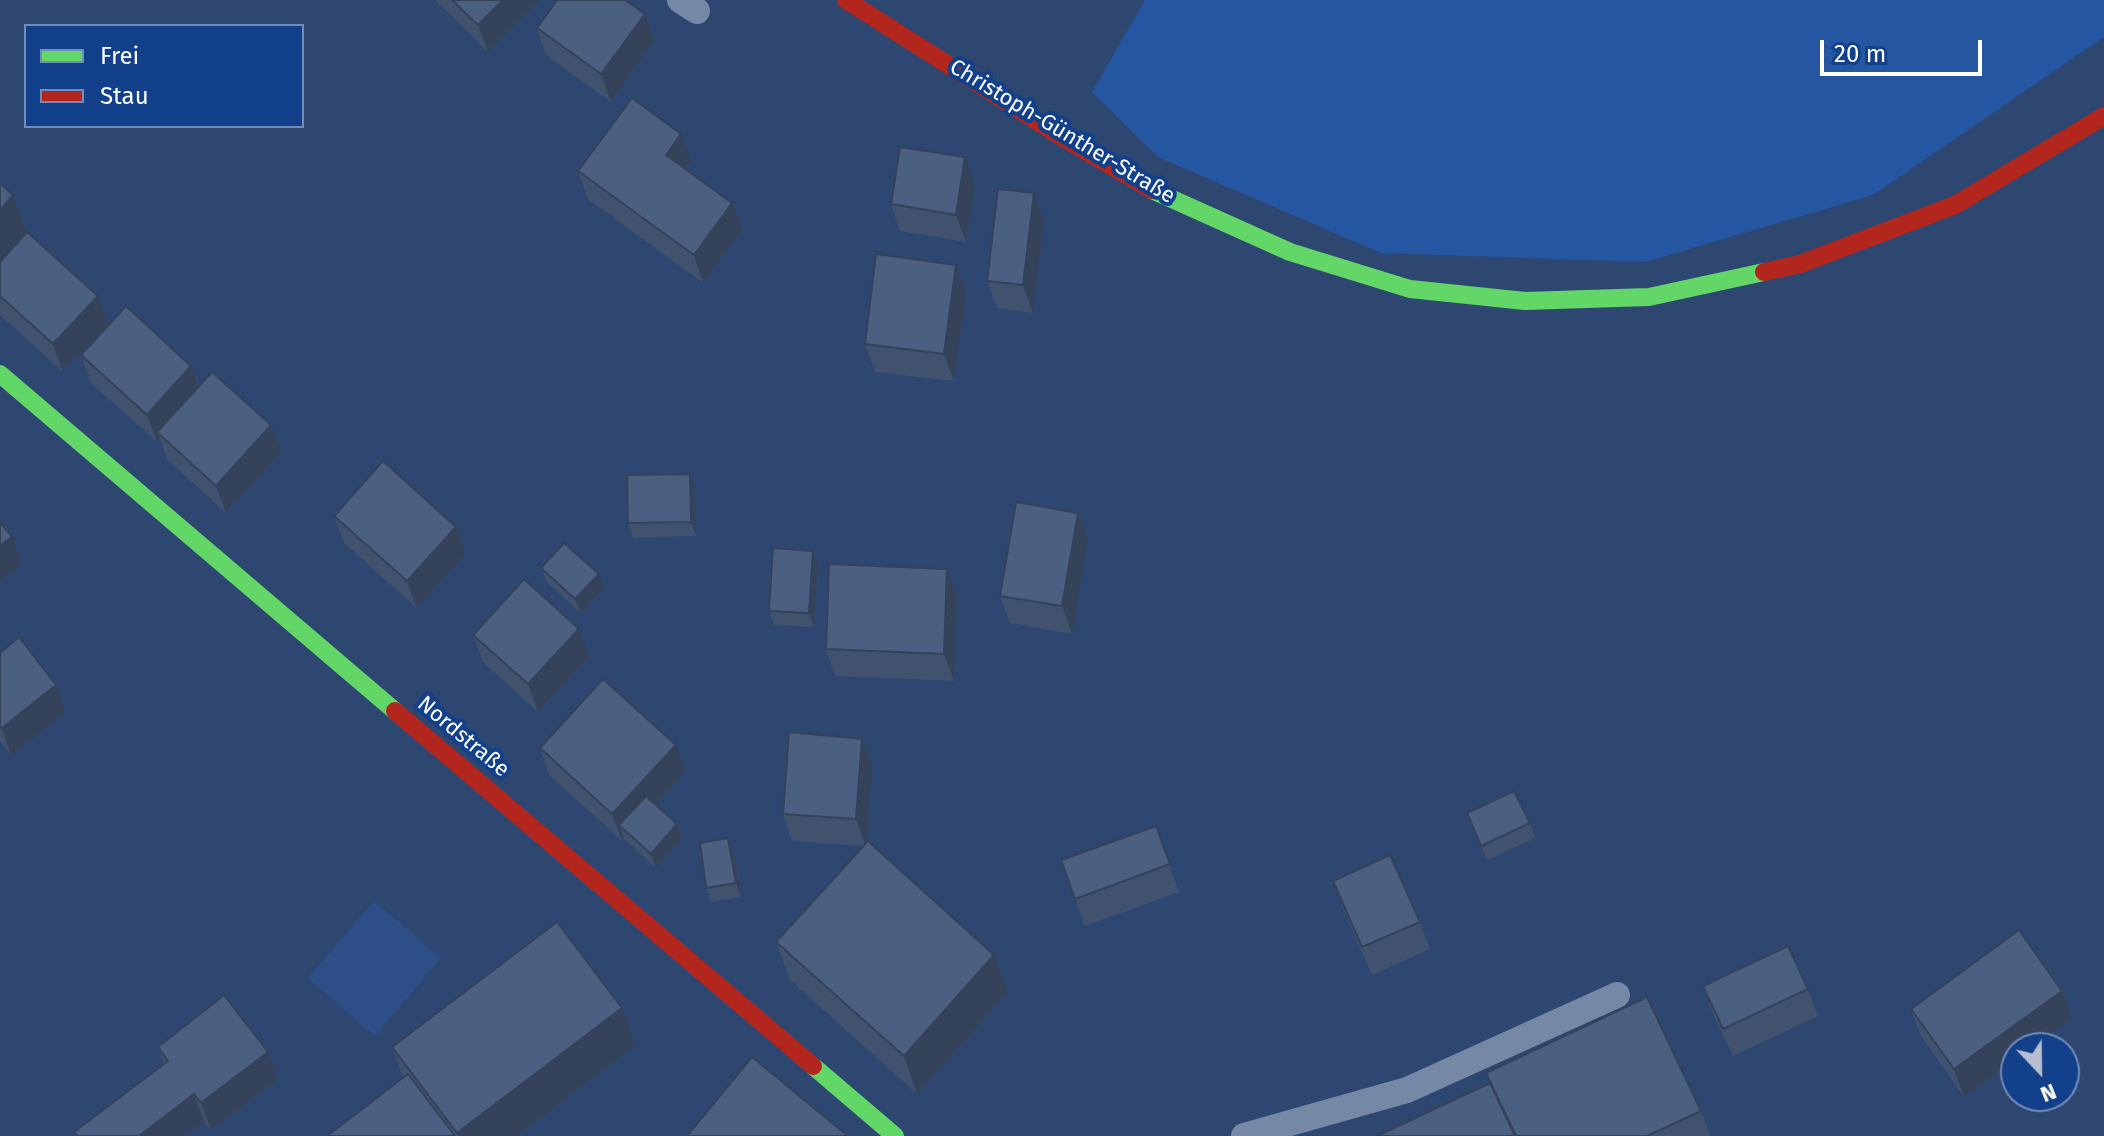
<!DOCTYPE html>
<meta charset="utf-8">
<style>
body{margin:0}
#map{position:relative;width:2104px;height:1136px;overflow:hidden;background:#2e4770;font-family:"Fira Sans",sans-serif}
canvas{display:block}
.legend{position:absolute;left:24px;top:24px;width:280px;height:104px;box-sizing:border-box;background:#13408b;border:2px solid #718cb9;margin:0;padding:10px 14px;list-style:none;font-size:24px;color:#fff}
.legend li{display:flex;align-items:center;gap:16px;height:40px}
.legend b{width:40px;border:2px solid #718cb9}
.north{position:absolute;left:2000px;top:1032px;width:80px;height:80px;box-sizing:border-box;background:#13408b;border:2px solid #718cb9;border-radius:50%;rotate:158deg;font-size:22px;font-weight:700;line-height:32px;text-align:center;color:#fff}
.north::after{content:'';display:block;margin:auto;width:28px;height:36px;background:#b6bfcd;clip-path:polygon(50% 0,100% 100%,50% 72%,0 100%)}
.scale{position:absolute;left:1820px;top:40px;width:162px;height:36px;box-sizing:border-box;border:4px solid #fff;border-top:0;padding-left:10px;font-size:24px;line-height:28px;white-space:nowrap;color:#fff;-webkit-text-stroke:6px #13408b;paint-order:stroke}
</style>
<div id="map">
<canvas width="2104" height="1136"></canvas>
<ul class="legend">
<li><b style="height:10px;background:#63d668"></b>Frei</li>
<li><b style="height:10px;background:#b3261e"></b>Stau</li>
</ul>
<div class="north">N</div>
<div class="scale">20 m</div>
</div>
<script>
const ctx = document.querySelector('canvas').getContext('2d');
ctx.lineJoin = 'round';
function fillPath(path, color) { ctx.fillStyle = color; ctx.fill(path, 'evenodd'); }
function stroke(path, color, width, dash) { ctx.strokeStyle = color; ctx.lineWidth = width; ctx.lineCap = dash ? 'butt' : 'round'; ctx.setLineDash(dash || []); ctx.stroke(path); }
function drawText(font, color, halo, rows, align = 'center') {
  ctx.font = font + ' "Fira Sans",sans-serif'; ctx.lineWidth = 8; ctx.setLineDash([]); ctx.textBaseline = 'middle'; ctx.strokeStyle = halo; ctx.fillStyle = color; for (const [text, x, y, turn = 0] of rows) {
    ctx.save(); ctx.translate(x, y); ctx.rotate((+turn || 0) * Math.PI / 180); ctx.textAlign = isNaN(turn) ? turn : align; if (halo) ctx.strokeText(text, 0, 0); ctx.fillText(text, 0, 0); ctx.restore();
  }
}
fillPath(new Path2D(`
 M1145,0H2104V37L1873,195L1645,262L1381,253L1158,157L1092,92Z`), '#2556a2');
fillPath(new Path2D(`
 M374,901L441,958L375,1036L308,978Z`), '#2d4e86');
stroke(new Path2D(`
 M680,0L697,11
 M1244,1136L1407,1090L1617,995`), '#7588a5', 26);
stroke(new Path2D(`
 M1152,190L1290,252L1410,289L1525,301L1649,297L1764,272
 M0,374L395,711
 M813,1066L895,1136`), '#63d668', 18);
stroke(new Path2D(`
 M846,0L1060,136L1152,190
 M1764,272L1800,264L1955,205L2104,116
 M395,711L813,1066`), '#b3261e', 18);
fillPath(new Path2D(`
 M435,0H540L488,52Z
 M645,14L654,41L611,102L546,55L537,28Z
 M691,161L685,169L742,230L703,283L588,199L578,171Z
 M0,183L13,195L27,232L98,296L108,323L63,372L0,315Z
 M975,185L966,242L900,231L891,204Z
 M1034,193L1044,220L1033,313L997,308L987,281Z
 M966,292L954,381L875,372L865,344Z
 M81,355L191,366L199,386L281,452L226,513L167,459L160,439L157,442L91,383Z
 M695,488L696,536L633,538L628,523Z
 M1078,513L1088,540L1072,634L1010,623L1000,596Z
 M334,516L456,527L466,554L417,608L344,543Z
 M813,551L818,565L814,627L774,625L769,611Z
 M541,568L604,588L581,613L547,582Z
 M947,569L957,596L954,681L835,676L826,649Z
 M473,635L589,656L538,712L483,662Z
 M0,653L56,685L66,712L11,756L0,741Z
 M540,748L686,772L656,805L677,824L682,839L656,868L624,839L622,841L549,775Z
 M872,766L866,844L994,955L1008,993L917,1094L790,980L776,942L863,846L792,841L783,814Z
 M1467,813L1530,823L1535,838L1487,860Z
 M1156,826L1179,892L1085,926L1061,860Z
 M728,838L734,852L741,897L711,902L706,888Z
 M1333,881L1420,922L1430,949L1372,975L1343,909Z
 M1703,986L1808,989L1818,1016L1733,1056L1713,1014Z
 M2062,991L2072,1018L2016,1048V1059L1964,1097L1921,1036L1911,1009Z
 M635,1046L517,1136H327L403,1078L392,1047Z
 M158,1047L268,1052L278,1079L211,1130L204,1122L185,1136H76L74,1132L164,1064Z
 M1486,1073L1701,1111L1710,1136H1377L1490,1083Z`), '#40526e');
fillPath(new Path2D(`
 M503,0H540L488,52L478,25Z
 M645,14L654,41L611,102L601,74Z
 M681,134L691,161L676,182L666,155Z
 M965,157L975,185L966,242L956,215Z
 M1034,193L1044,220L1033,313L1023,285Z
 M13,195L27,233L0,263V210Z
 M732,203L742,230L703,283L694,255Z
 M956,265L966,292L954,381L944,354Z
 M98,296L108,323L63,372L53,344Z
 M191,366L201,393L157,432L160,439L157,442L147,415Z
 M271,425L281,452L226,513L216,486Z
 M690,474L695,488L696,536L691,522Z
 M1078,513L1088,540L1072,634L1062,606Z
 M456,527L466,554L417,608L407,581Z
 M12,537L21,564L0,581V546Z
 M813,551L818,565L814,627L809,613Z
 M947,569L957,596L954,681L944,654Z
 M599,574L604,588L581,613L575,599Z
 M579,629L589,656L538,712L528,684Z
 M56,685L66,712L11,756L2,728Z
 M862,739L872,766L866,847L856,819Z
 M676,745L686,772L629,834L619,825L624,839L622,841L612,814Z
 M677,824L682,839L656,868L651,854Z
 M728,838L734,852L741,897L736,883Z
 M994,955L1008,993L917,1094L904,1056Z
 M2062,991L2072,1018L2031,1048H2016V1059L1964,1097L1954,1069Z
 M622,1008L635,1046L517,1136H458L457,1133Z
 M268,1052L278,1079L211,1130L201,1103Z
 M194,1094L204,1122L185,1136H139Z`), '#34425a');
const building = new Path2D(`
 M452,0H503L478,25Z
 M557,0H625L645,14L601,74L537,28Z
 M632,98L681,134L666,155L732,203L694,255L578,171Z
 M900,147L965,157L956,215L891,204Z
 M0,183L13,195L0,210Z
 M998,189L1034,193L1023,285L987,281Z
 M27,232L98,296L53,344L0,296V262Z
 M876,254L956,265L944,354L865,344Z
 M126,306L191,366L147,415L81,355Z
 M212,372L271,425L216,486L157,432Z
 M383,461L456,527L407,581L334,516Z
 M690,474L691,522L628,523L627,475Z
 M1016,502L1078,513L1062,606L1000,596Z
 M0,522L12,537L0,546Z
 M564,543L599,574L575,599L541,568Z
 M773,548L813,551L809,613L769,611Z
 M829,564L947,569L944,654L826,649Z
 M524,579L579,629L528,684L473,635Z
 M19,637L56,685L2,728L0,726V653Z
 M603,679L676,745L612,814L540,748Z
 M789,732L862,739L856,819L783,814Z
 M1514,791L1530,823L1481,846L1467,813Z
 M646,796L677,824L651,854L619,825Z
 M1156,826L1170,864L1075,899L1061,860Z
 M728,838L736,883L706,888L700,843Z
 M868,841L994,955L904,1056L776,942Z
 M1390,855L1420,922L1362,947L1333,881Z
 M557,922L622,1008L457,1133L392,1047Z
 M2019,930L2062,991L1954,1069L1911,1009Z
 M1788,946L1808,989L1723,1029L1703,986Z
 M224,995L268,1052L201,1103L194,1094L139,1136H77L74,1132L168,1061L158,1047Z
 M1647,997L1701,1111L1647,1136H1516L1486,1073Z
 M752,1057L848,1136H687Z
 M408,1074L455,1136H327Z
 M1490,1083L1515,1136H1377Z`);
fillPath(building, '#4b5f80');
stroke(building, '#34425a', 2);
drawText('22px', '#fff', '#13408b', [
 ["Christoph-Günther-Straße",1062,132,31],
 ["Nordstraße",463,737,40]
]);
</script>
